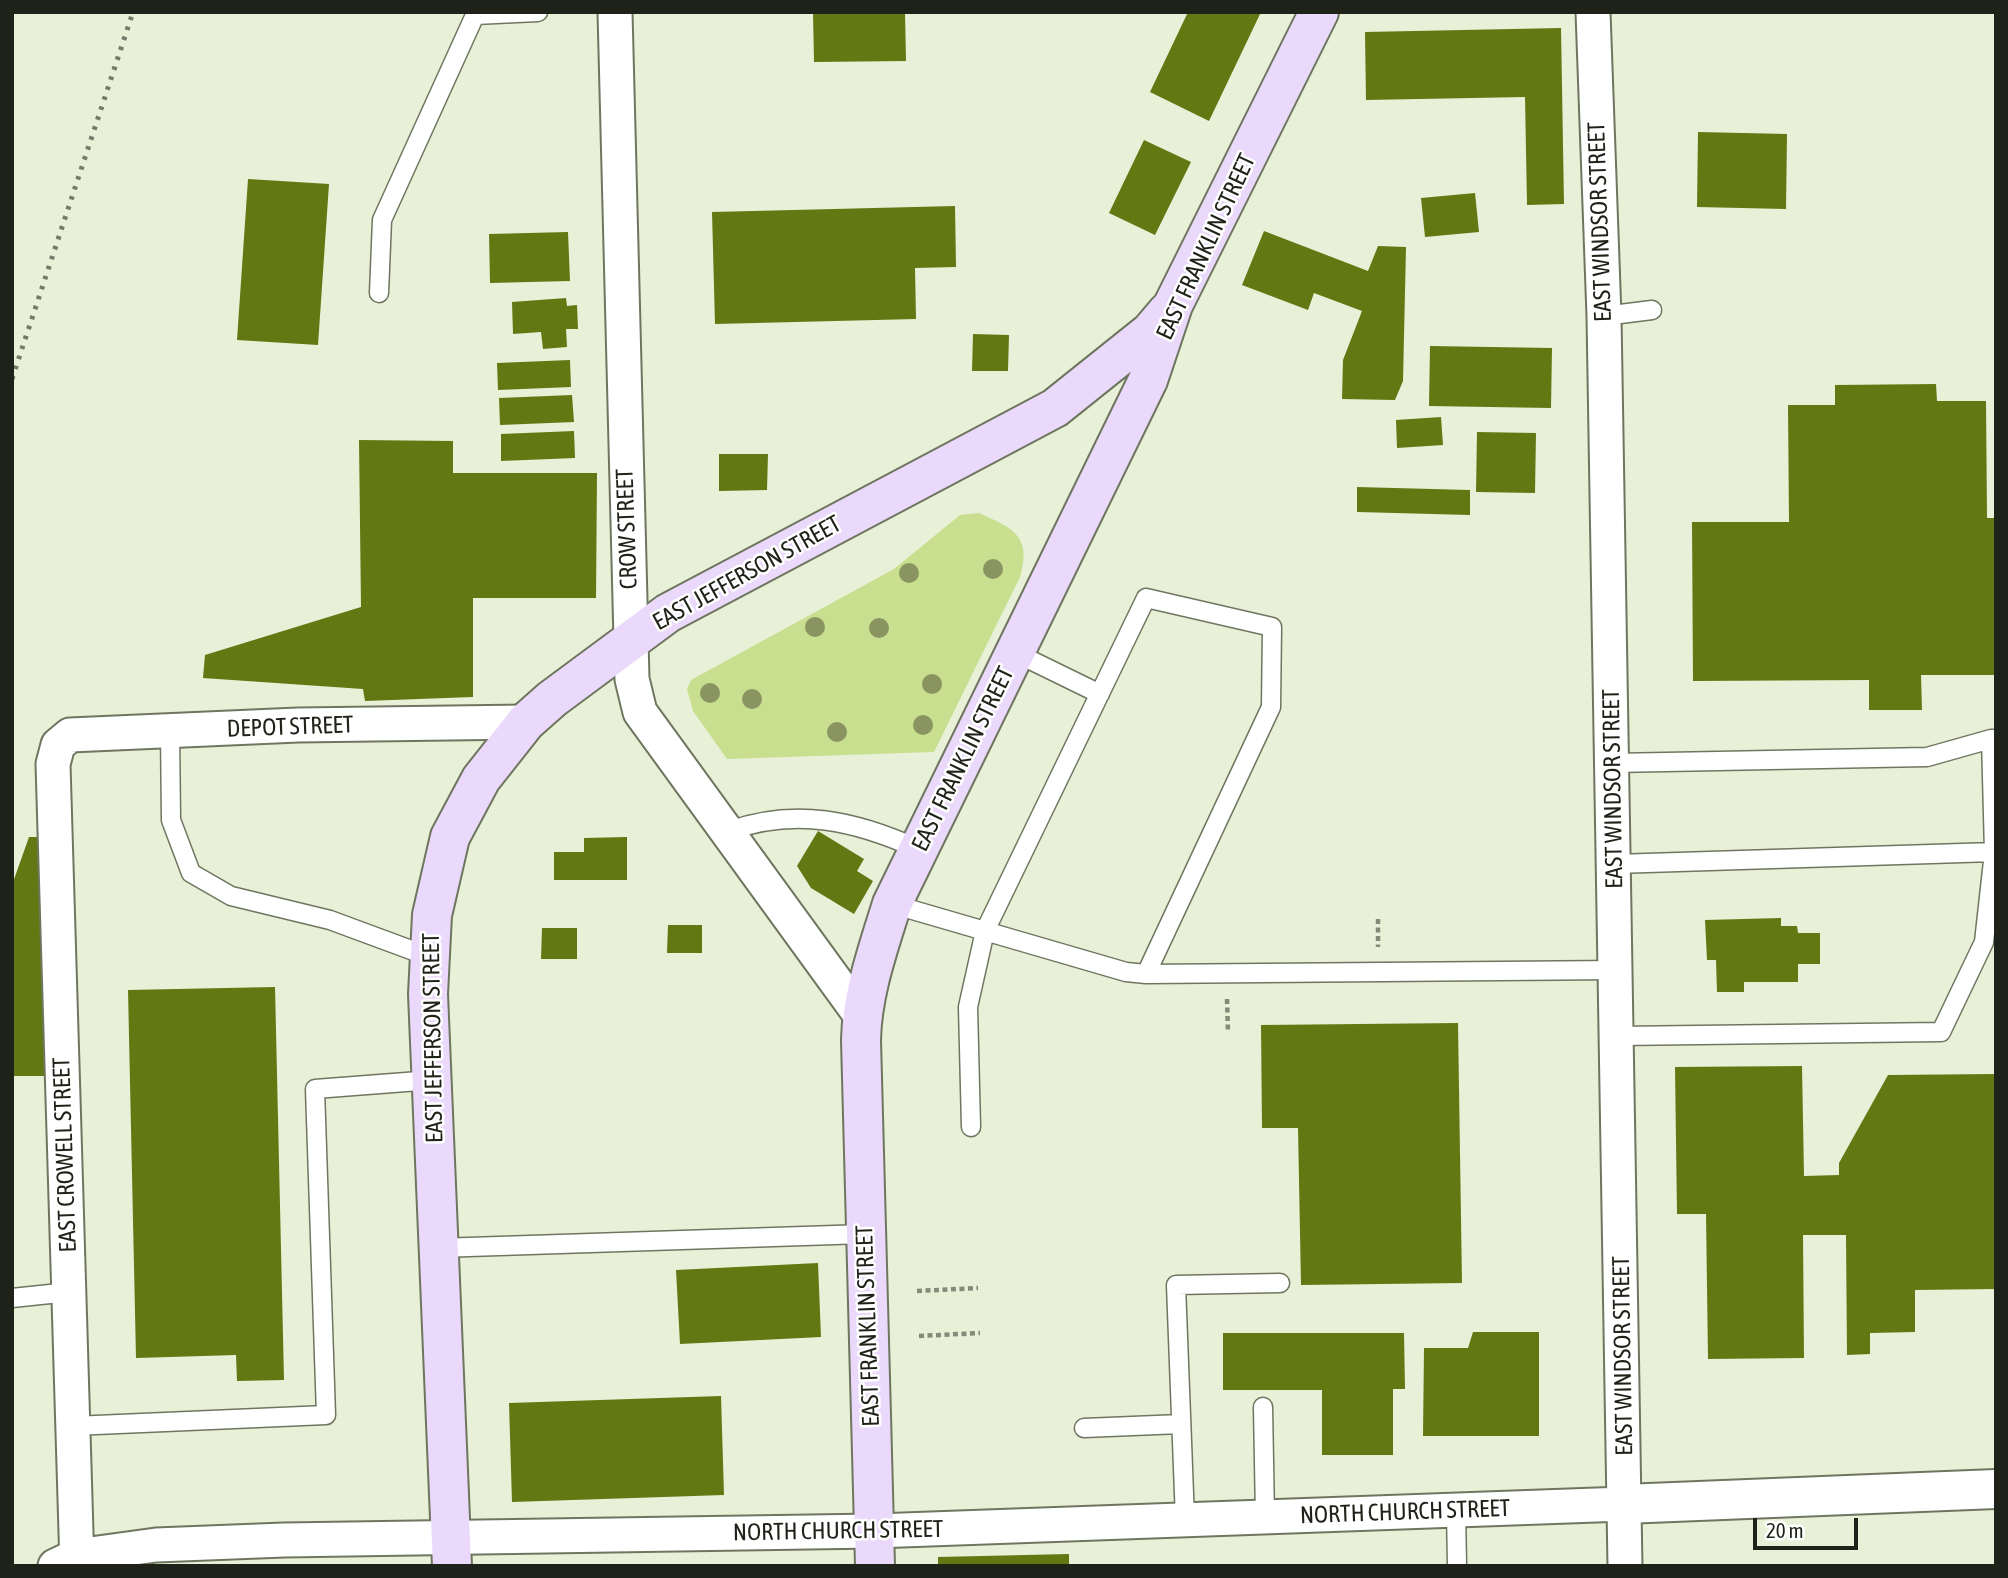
<!DOCTYPE html>
<style>
body{margin:0}
#map{position:relative;width:2008px;height:1578px;overflow:hidden;background:#e8f0d7;font-family:"Asap Condensed",sans-serif}
canvas{display:block}
.frame{position:absolute;inset:0;border:14px solid #1f2219;pointer-events:none}
.scale{position:absolute;left:1753px;top:1518px;width:105px;height:32px;box-sizing:border-box;border:4px solid #1f2219;border-top:0;padding-left:9px;font-size:21px;line-height:24px;white-space:nowrap;color:#1f2219;-webkit-text-stroke:5px #fff;paint-order:stroke}
</style>
<div id="map">
<canvas width="2008" height="1578"></canvas>
<div class="frame"></div>
<div class="scale">20 m</div>
</div>
<script>
const ctx = document.querySelector('canvas').getContext('2d');
ctx.lineJoin = 'round';
function fillPath(path, color) { ctx.fillStyle = color; ctx.fill(path, 'evenodd'); }
function stroke(path, color, width, dash) { ctx.strokeStyle = color; ctx.lineWidth = width; ctx.lineCap = dash ? 'butt' : 'round'; ctx.setLineDash(dash || []); ctx.stroke(path); }
function drawText(font, color, halo, rows, align = 'center') {
  ctx.font = font + ' "Asap Condensed",sans-serif'; ctx.lineWidth = 5; ctx.setLineDash([]); ctx.textBaseline = 'middle'; ctx.strokeStyle = halo; ctx.fillStyle = color; for (const [text, x, y, turn = 0] of rows) {
    ctx.save(); ctx.translate(x, y); ctx.rotate((+turn || 0) * Math.PI / 180); ctx.textAlign = isNaN(turn) ? turn : align; if (halo) ctx.strokeText(text, 0, 0); ctx.fillText(text, 0, 0); ctx.restore();
  }
}
fillPath(new Path2D(`
 M979,513C1013,528 1032,536 1020,577L934,752L727,759L693,711L687,689L691,680L894,569L960,515Z`), '#c8df90');
fillPath(new Path2D(`
 M813,12H905L906,61L814,62Z
 M1188,12H1261L1209,121L1150,92Z
 M1561,28L1564,204L1527,205L1525,97L1366,100L1365,32Z
 M1698,132L1787,134L1786,209L1697,207Z
 M1144,140L1191,162L1155,235L1109,213Z
 M248,179L329,184L318,345L237,340Z
 M1475,193L1479,232L1425,237L1421,198Z
 M955,206L956,267L915,268L916,319L715,324L712,212Z
 M1264,231L1368,271L1378,246L1406,247L1403,381L1395,400L1342,399L1343,360L1362,311L1314,293L1308,310L1242,285Z
 M568,232L570,281L490,283L489,234Z
 M566,298L567,306L577,305L578,329H566L567,347L543,349L541,332L513,334L512,302Z
 M973,334L1009,335L1008,371H972Z
 M1430,346L1552,348L1551,408L1429,406Z
 M570,360L571,387L498,390L497,363Z
 M1936,384L1937,401H1986L1987,518H1996V675H1921L1922,710H1869V680L1693,681L1692,522H1789L1788,405H1835V385Z
 M572,395L574,422L500,425L499,398Z
 M1441,417L1443,445L1397,448L1396,420Z
 M574,431L575,458L501,461V434Z
 M1477,432L1536,433L1535,493L1476,492Z
 M359,440L453,441V473H597L596,598H473V697L365,701L363,689L203,678L205,655L361,607Z
 M719,454H768L767,490L719,491Z
 M1357,487L1470,490V515L1357,512Z
 M818,831L864,859L857,871L873,881L854,914L811,888L797,866Z
 M29,837H44L48,1076H12V885Z
 M627,837V880H554V852H584V838Z
 M1781,918V926H1797L1798,933H1820V964H1798V982H1744V992H1717L1716,960H1707L1705,920Z
 M668,925H702V953H667Z
 M542,928H577V959H541Z
 M275,987L284,1380L237,1381L236,1355L136,1358L128,990Z
 M1458,1023L1462,1283L1301,1285L1298,1128H1262L1261,1025Z
 M1802,1066L1804,1176L1839,1175V1163L1888,1075L1996,1074V1289L1915,1290V1332L1870,1333V1354L1847,1355L1846,1235H1803L1804,1358L1708,1359L1706,1214H1677L1675,1067Z
 M818,1263L821,1337L680,1344L676,1270Z
 M1473,1332H1539V1436H1423L1424,1348H1468Z
 M1223,1333H1404L1405,1389H1393V1455H1322V1390H1223Z
 M721,1396L724,1495L512,1502L509,1403Z
 M1069,1554V1566H938V1557Z`), '#627813');
const service = new Path2D(`
 M379,293L382,220L475,15L538,12
 M1604,316L1652,310
 M1014,652L1100,694
 M170,731L171,820L191,873L231,896L330,920L430,957
 M1613,763L1927,757L1991,739
 M729,831C796,807 856,821 918,849
 M1615,864L1994,852L1991,739H1996
 M892,904L1126,972L1146,974L1617,970
 M1618,1036L1941,1032L1984,942L1994,852
 M971,1127L968,1007L985,931L1146,598L1272,627L1271,707L1146,974
 M438,1248L865,1234
 M12,1298L69,1292
 M1263,1407L1265,1517
 M73,1426L326,1415L315,1089L432,1080
 M1084,1428L1181,1424
 M1456,1510L1457,1566
 M1185,1520L1176,1285L1280,1283`);
const minor = new Path2D(`
 M615,12L632,679L640,712L861,1016
 M1593,12L1604,316L1625,1566
 M55,1566L76,1556L156,1545L284,1540L875,1531L1624,1504
 M77,1566L53,764L58,745L70,735L298,725L526,722`);
const tertiary = new Path2D(`
 M1624,1504L1996,1489`);
const secondary = new Path2D(`
 M452,1566L428,994L432,915L450,837L481,779L526,722L552,699L668,613L1055,408L1150,332L1167,312
 M875,1566L861,1040C862,993 878,949 892,904L1148,380L1173,305L1319,12`);
stroke(service, '#6f7660', 21);
stroke(minor, '#6f7660', 37);
stroke(tertiary, '#6f7660', 42);
stroke(secondary, '#6f7660', 42);
stroke(new Path2D(`
 M1378,919V947
 M1227,999L1228,1033
 M917,1291L978,1288
 M919,1336L980,1333`), '#858b7a', 4.5, [5, 3.5]);
stroke(service, '#fff', 18);
stroke(minor, '#fff', 33);
stroke(tertiary, '#fff', 38);
stroke(secondary, '#ebd9fb', 38);
stroke(new Path2D(`
 M12,379L133,12`), '#747a6a', 5, [3.5, 7]);
ctx.fillStyle = '#899461';
for (const [x, y] of [
 [993,569],
 [909,573],
 [815,627],
 [879,628],
 [932,684],
 [710,693],
 [752,699],
 [923,725],
 [837,732]
]) { ctx.beginPath(); ctx.arc(x, y, 10, 0, 2 * Math.PI); ctx.fill(); }
drawText('24px', '#1f2219', '#fff', [
 ["EAST WINDSOR STREET",1600,222,-92],
 ["EAST FRANKLIN STREET",1206,247,-65],
 ["CROW STREET",627,529,-92],
 ["EAST JEFFERSON STREET",747,573,-29],
 ["DEPOT STREET",290,727,-2],
 ["EAST FRANKLIN STREET",963,759,-64],
 ["EAST WINDSOR STREET",1613,789,-91],
 ["EAST JEFFERSON STREET",433,1038,-91],
 ["EAST CROWELL STREET",65,1155,-92],
 ["EAST FRANKLIN STREET",868,1326,-92],
 ["EAST WINDSOR STREET",1623,1356,-91],
 ["NORTH CHURCH STREET",1405,1512,-2],
 ["NORTH CHURCH STREET",838,1531,-1]
]);
</script>
